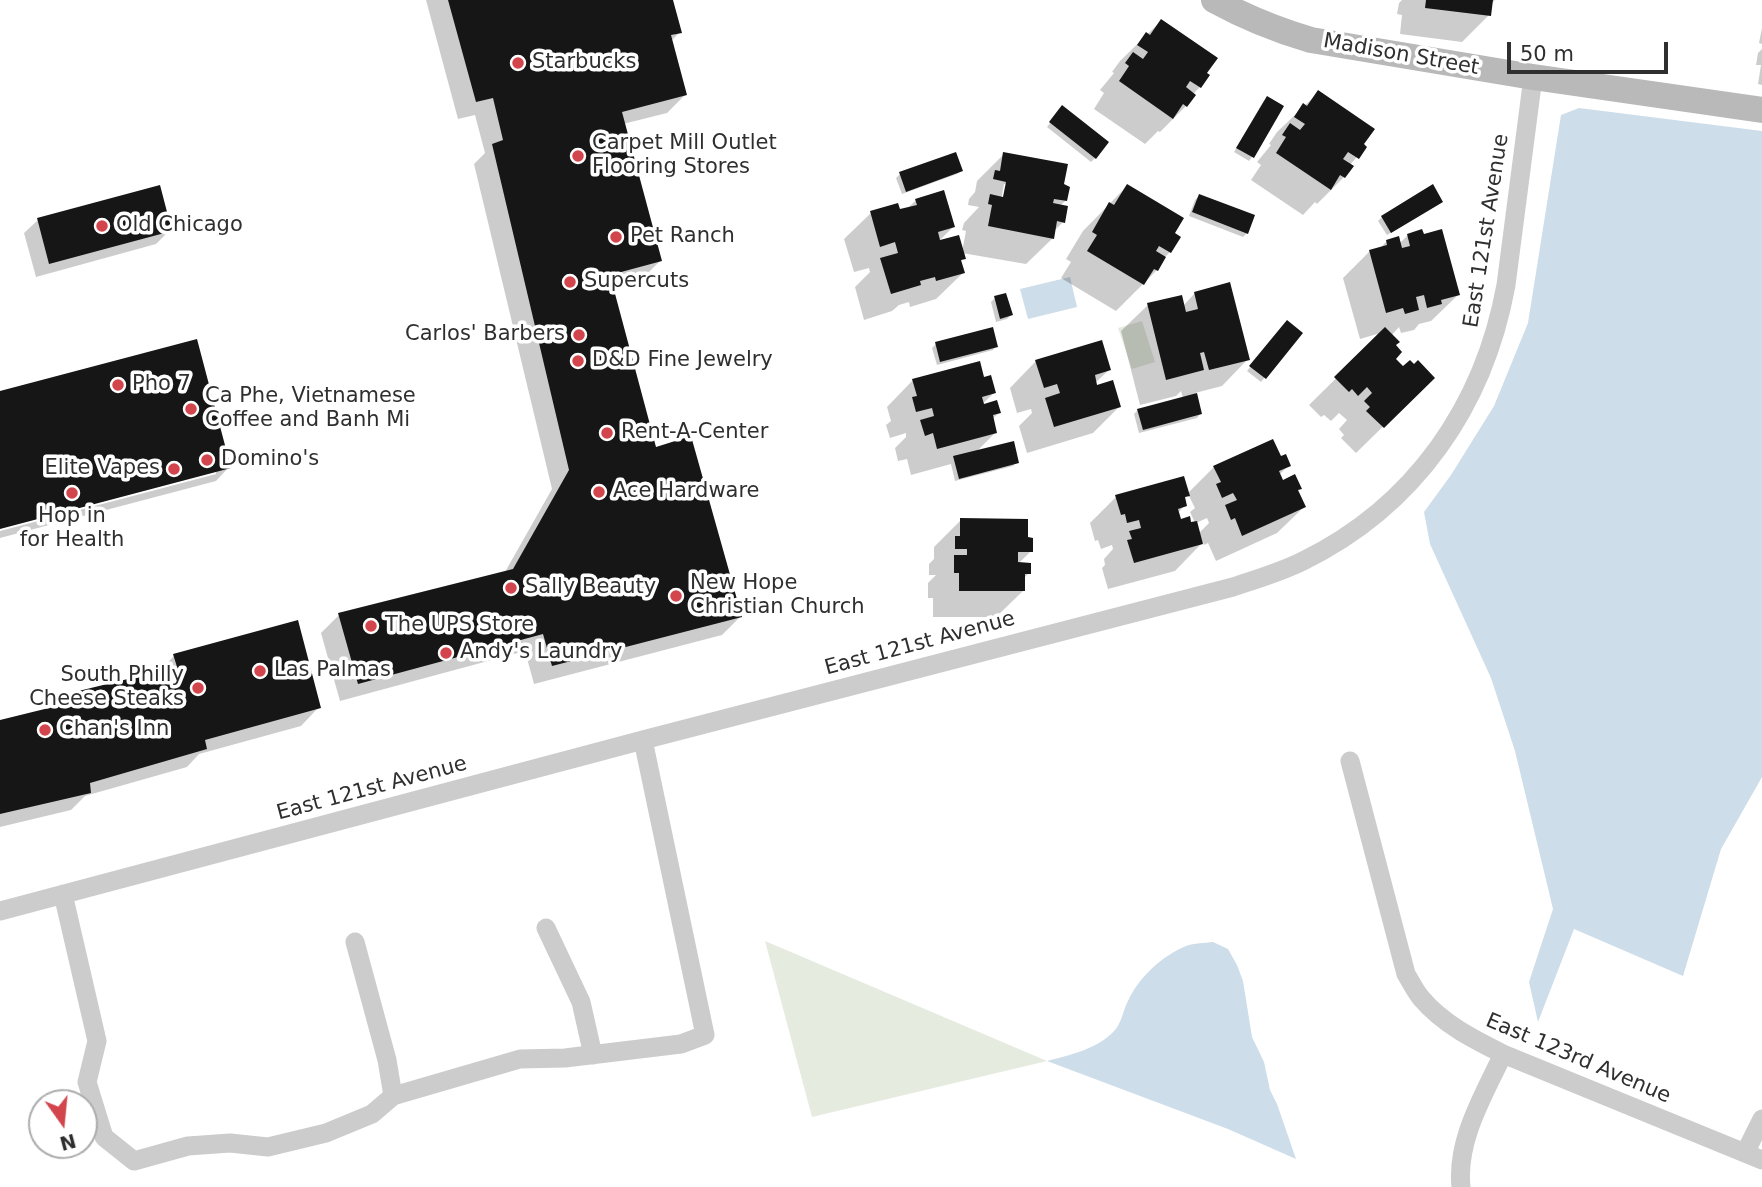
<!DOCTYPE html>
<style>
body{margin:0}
#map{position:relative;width:1762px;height:1187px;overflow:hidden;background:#fff;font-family:"DejaVu Sans",sans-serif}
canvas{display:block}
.north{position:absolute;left:28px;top:1089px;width:70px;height:70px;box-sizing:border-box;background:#fff;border:2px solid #acacac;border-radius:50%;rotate:165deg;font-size:19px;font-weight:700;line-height:28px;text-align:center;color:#2f2f2f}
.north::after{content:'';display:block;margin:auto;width:24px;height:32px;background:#d3454c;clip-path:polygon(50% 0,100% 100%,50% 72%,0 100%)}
.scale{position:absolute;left:1507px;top:42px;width:161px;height:32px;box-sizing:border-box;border:4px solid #2f2f2f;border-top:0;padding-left:9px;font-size:21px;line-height:24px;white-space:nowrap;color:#2f2f2f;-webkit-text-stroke:5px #fff;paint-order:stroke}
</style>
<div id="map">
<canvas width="1762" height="1187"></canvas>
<div class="north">N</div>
<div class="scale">50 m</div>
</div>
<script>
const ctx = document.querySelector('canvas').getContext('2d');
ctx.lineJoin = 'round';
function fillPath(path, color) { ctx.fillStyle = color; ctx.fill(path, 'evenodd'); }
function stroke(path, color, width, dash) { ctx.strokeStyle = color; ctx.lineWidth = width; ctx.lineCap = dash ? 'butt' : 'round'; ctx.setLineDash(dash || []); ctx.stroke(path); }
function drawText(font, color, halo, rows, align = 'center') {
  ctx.font = font + ' "DejaVu Sans",sans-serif'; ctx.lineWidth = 7; ctx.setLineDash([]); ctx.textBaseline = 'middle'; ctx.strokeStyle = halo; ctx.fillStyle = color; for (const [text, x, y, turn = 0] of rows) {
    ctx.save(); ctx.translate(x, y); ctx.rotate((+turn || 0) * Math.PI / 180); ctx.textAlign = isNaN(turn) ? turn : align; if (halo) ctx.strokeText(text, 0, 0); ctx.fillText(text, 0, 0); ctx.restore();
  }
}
fillPath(new Path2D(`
 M1142,321L1155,362L1132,369L1118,328Z
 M765,941L1047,1061L812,1117Z`), '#e5ebdf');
fillPath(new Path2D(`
 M1579,108L1762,131V777L1721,849L1683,976L1574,929L1538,1022L1529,982L1553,909L1515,751L1491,678L1430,544L1424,512L1451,475L1494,406L1528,323L1561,115Z
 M1070,277L1077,307L1028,319L1020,289Z
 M1213,942L1228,949L1237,965L1243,981L1252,1037L1264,1062L1270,1090L1277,1104L1296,1159L1228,1129L1047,1061C1070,1055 1098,1049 1115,1030C1122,1022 1123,1010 1128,1001C1139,977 1162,956 1186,946C1194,943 1205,943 1213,942Z`), '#cddde9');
fillPath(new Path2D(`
 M426,0H671L680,32L671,41L685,95L667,113L623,124L660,261L642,279L612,287L655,449L740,617L722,635L534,684L525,651L340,701L321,633L339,615L505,572L552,489L474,164L485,153L475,115L458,119Z
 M1402,0H1495L1490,5L1489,15L1462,42L1400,34L1402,15L1397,14L1399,3Z
 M1161,21L1204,74L1200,87L1193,94L1186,106L1160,132L1158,131L1145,144L1094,109L1104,93L1100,90L1114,73L1112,72L1120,61Z
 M1762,28V44L1759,43Z
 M1762,49V85L1758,84L1761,65H1756L1758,53Z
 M1318,93L1365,147L1350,165L1351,166L1344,177L1317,204L1315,202L1303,215L1251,180L1261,165L1257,162L1271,145L1269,144L1277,132Z
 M1267,98L1282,106L1252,157L1249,161L1234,152L1263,102Z
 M1059,112L1095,158L1091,162L1047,127Z
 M1004,154L1062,185L1066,200L1060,206L1063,222L1054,231L1053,238L1026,264L962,253L964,258L960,262L963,273L936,299L910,307L909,302L899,305L892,311L864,320L855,287L870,272L869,268L854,272L844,239L871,213L899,212L907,209L916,200L953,227L937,243L962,252L966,231L962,230L964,223L979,207L968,205L969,199L975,192L977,181ZM1004,184H1007L1004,206L1000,205Z
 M961,171L957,174L902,194L896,178L900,174Z
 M1127,186L1173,234L1170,252L1164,258L1157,270L1116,311L1061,278L1071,262L1066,259L1083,231Z
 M1199,196L1247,233L1243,237L1189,216L1195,200Z
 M1437,205L1387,235L1378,221L1382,217Z
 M38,220L170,230L156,244L36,277L24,233Z
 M1408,235L1458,295L1431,321L1419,324L1414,330L1401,333L1399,327L1391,336L1393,345V359L1406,404L1356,453L1341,438L1344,435L1339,429L1347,420L1339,413L1331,421L1324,415L1321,417L1309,405L1378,337L1377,334L1360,339L1343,278L1370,251L1379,249L1387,241L1399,244Z
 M1195,293L1248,359L1222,386L1195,393L1200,414L1197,418L1139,433L1134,414L1138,410L1183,398L1181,391L1176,396L1140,405L1121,331L1148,305L1183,306Z
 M995,298L1011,315L1007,319L996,322L991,302Z
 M1283,326L1301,333L1261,382L1247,371Z
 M936,344L996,346L993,350L937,365L932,348Z
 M1036,361L1109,370L1095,383L1119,407L1093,433L1027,453L1019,426L1032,413L1031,409L1017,413L1010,388Z
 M983,379L994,393L979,407L999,413L992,419L995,433L976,452L1017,462L1013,466L955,481L951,464L911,475L907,459L898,461L895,448L906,437V433L890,438L886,425L891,421L887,407L913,380Z
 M0,393L229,467L216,481L0,538V531L216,474V470L0,527Z
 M1280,459L1289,465L1279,475L1282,482L1297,491L1304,507L1277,533L1216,561L1208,543L1204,545L1203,542L1175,571L1108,589L1102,568L1105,565L1104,559L1113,549L1112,545L1101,549L1098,540L1095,541L1090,523L1116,497L1187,494L1214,467ZM1188,494L1195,508L1190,512L1195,523L1190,524L1180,521L1177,514L1185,505L1184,499ZM1207,518L1209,523L1198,534L1196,523Z
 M961,520L1031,551L1018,564L1029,573L1023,579V591L996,617H933V598H928V583L936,575H929V564L934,559V547Z
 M174,656L319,707L301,726L199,754L187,767L85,796L71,810L0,827V722L47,710L59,698L156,674Z`), '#0003');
fillPath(new Path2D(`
 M448,0H673L682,33L671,35L687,95L622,112L662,261L610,275L656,447L691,436L742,617L552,666L543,634L358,684L338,613L513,569L569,470L492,144L503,140L493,98L476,102Z
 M1426,0H1493L1491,16L1425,8Z
 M1161,19L1218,58L1207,73L1210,75L1201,88L1190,81L1186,87L1196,95L1187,107L1183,104L1173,119L1119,81L1129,66L1125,63L1133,52L1143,59L1148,52L1137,45L1146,32L1150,35Z
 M1318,90L1375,129L1364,144L1367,147L1359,159L1348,152L1343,159L1354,166L1345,178L1340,175L1331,190L1276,153L1286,137L1282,135L1290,123L1300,130L1305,124L1294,117L1303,103L1307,106Z
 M1267,96L1284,106L1254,158L1236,148Z
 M1062,105L1109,142L1096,159L1049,122Z
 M956,152L963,171L906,192L899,172Z
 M1003,152L1068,164L1064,184L1070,187L1067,201L1054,199L1053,203L1068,206L1065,223L1057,221L1054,239L988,226L992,205L988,204L990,194L1003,197L1006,182L993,179L995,170L1000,171Z
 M1127,184L1184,218L1175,233L1181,237L1171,253L1159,246L1156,251L1166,257L1158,271L1154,269L1144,285L1087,251L1097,235L1092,232L1109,202L1114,205Z
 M1433,184L1443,202L1391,233L1381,216Z
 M160,185L172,231L49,264L37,218Z
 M944,190L955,227L938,232L940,240L959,235L966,259L961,260L965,273L936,281L935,277L920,281L921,285L891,294L880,258L898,253L895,242L880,247L870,211L898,203L900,209L917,205L915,199Z
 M1199,194L1255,215L1248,234L1192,212Z
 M1422,229L1424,234L1442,229L1460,295L1441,300L1442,304L1427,308L1424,295L1416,297L1419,310L1405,314L1403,308L1386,313L1369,250L1387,245L1386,240L1399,236L1402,248L1410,246L1407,234Z
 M1230,282L1250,360L1209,370L1204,352L1200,353L1204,370L1166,380L1147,303L1182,295L1186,312L1198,309L1194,292Z
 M1006,293L1013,315L1000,319L994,296Z
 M1287,320L1303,333L1266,379L1249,366Z
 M993,327L998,347L940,362L935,342Z
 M1385,327L1400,342L1396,345L1402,352L1396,359L1403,366L1410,360L1414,364L1418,360L1435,378L1384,428L1366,411L1370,407L1364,401L1372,393L1367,387L1358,396L1352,389L1349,392L1334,377Z
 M197,339L231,468L0,529V391Z
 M1102,340L1111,370L1095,375L1097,385L1113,380L1121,407L1054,427L1045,398L1060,393L1057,384L1044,388L1035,360Z
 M980,361L984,377L991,375L996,393L982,397L984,404L997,400L1001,413L993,415L997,433L937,449L933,433L925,436L920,420L934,416L932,408L916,412L912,397L917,396L912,379Z
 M1197,393L1202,414L1143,430L1137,409Z
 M1273,439L1281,456L1286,454L1291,466L1279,471L1283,480L1295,474L1302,489L1298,490L1306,507L1242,536L1235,518L1231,520L1225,505L1237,500L1233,493L1222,498L1216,484L1221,482L1213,466Z
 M1014,441L1019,463L959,479L953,456Z
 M1184,476L1190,496L1185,497L1187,506L1178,509L1181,519L1190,516L1191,522L1197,521L1203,544L1134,563L1127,540L1132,539L1129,531L1141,528L1139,520L1127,523L1125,514L1121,515L1115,495Z
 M960,518L1028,519V537L1033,538V552H1018V562L1031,563V574H1025V591H959V573H954V555H967V549H955V536H960Z
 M298,620L321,708L205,740L207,749L90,783L91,793L0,814V720L61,705L58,696L177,667L173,654Z`), '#161616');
stroke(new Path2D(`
 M1350,761L1406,974C1411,982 1415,991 1421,998C1443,1024 1473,1039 1503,1054L1762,1160
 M63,894L97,1041L87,1082L104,1137L134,1161L188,1146L230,1143L268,1147L326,1133L372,1114L393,1096
 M0,911L643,740L1233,587C1257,579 1281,572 1303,561C1415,506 1484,406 1506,285L1533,77
 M546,928L581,1002L593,1055
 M355,942L387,1060L393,1096L520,1059L565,1058L681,1044L705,1035L643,740
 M1745,1153L1762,1119
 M1461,1187C1456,1140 1484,1095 1503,1054`), '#ccc', 19);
stroke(new Path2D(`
 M1214,0C1245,17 1277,30 1311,40L1533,77L1762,110`), '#b9b9b9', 26);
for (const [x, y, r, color] of [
 [518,63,7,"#d3454c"],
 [578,156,7,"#d3454c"],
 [102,226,7,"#d3454c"],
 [616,237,7,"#d3454c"],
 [570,282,7,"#d3454c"],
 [579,335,7,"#d3454c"],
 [578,361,7,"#d3454c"],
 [118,385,7,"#d3454c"],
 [191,409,7,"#d3454c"],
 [607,433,7,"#d3454c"],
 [207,460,7,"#d3454c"],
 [174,469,7,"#d3454c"],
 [599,492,7,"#d3454c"],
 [72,493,7,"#d3454c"],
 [511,588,7,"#d3454c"],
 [676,596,7,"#d3454c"],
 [371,626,7,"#d3454c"],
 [446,653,7,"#d3454c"],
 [260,671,7,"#d3454c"],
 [198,688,7,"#d3454c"],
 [45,730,7,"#d3454c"]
]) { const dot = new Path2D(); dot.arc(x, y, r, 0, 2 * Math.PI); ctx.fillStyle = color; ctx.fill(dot); stroke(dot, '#fff', 2.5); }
drawText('21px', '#2f2f2f', '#fff', [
 ["Madison Street",1401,55,10],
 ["East 121st Avenue",1487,231,-81],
 ["East 121st Avenue",920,644,-15],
 ["East 121st Avenue",372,789,-15],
 ["East 123rd Avenue",1578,1059,23]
]);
drawText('21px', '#2f2f2f', '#fff', [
 ["Starbucks",532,63],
 ["Carpet Mill Outlet",592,144],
 ["Flooring Stores",592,168],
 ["Old Chicago",116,226],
 ["Pet Ranch",630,237],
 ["Supercuts",584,282],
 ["Carlos' Barbers",565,335,"right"],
 ["D&D Fine Jewelry",592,361],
 ["Pho 7",132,385],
 ["Ca Phe, Vietnamese",205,397],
 ["Coffee and Banh Mi",205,421],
 ["Rent-A-Center",621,433],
 ["Domino's",221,460],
 ["Elite Vapes",160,469,"right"],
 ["Ace Hardware",613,492],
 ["Hop in",72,517,"center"],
 ["for Health",72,541,"center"],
 ["New Hope",690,584],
 ["Christian Church",690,608],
 ["Sally Beauty",525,588],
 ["The UPS Store",385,626],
 ["Andy's Laundry",460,653],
 ["Las Palmas",274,671],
 ["South Philly",184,676,"right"],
 ["Cheese Steaks",184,700,"right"],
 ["Chan's Inn",59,730]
], 'left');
</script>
